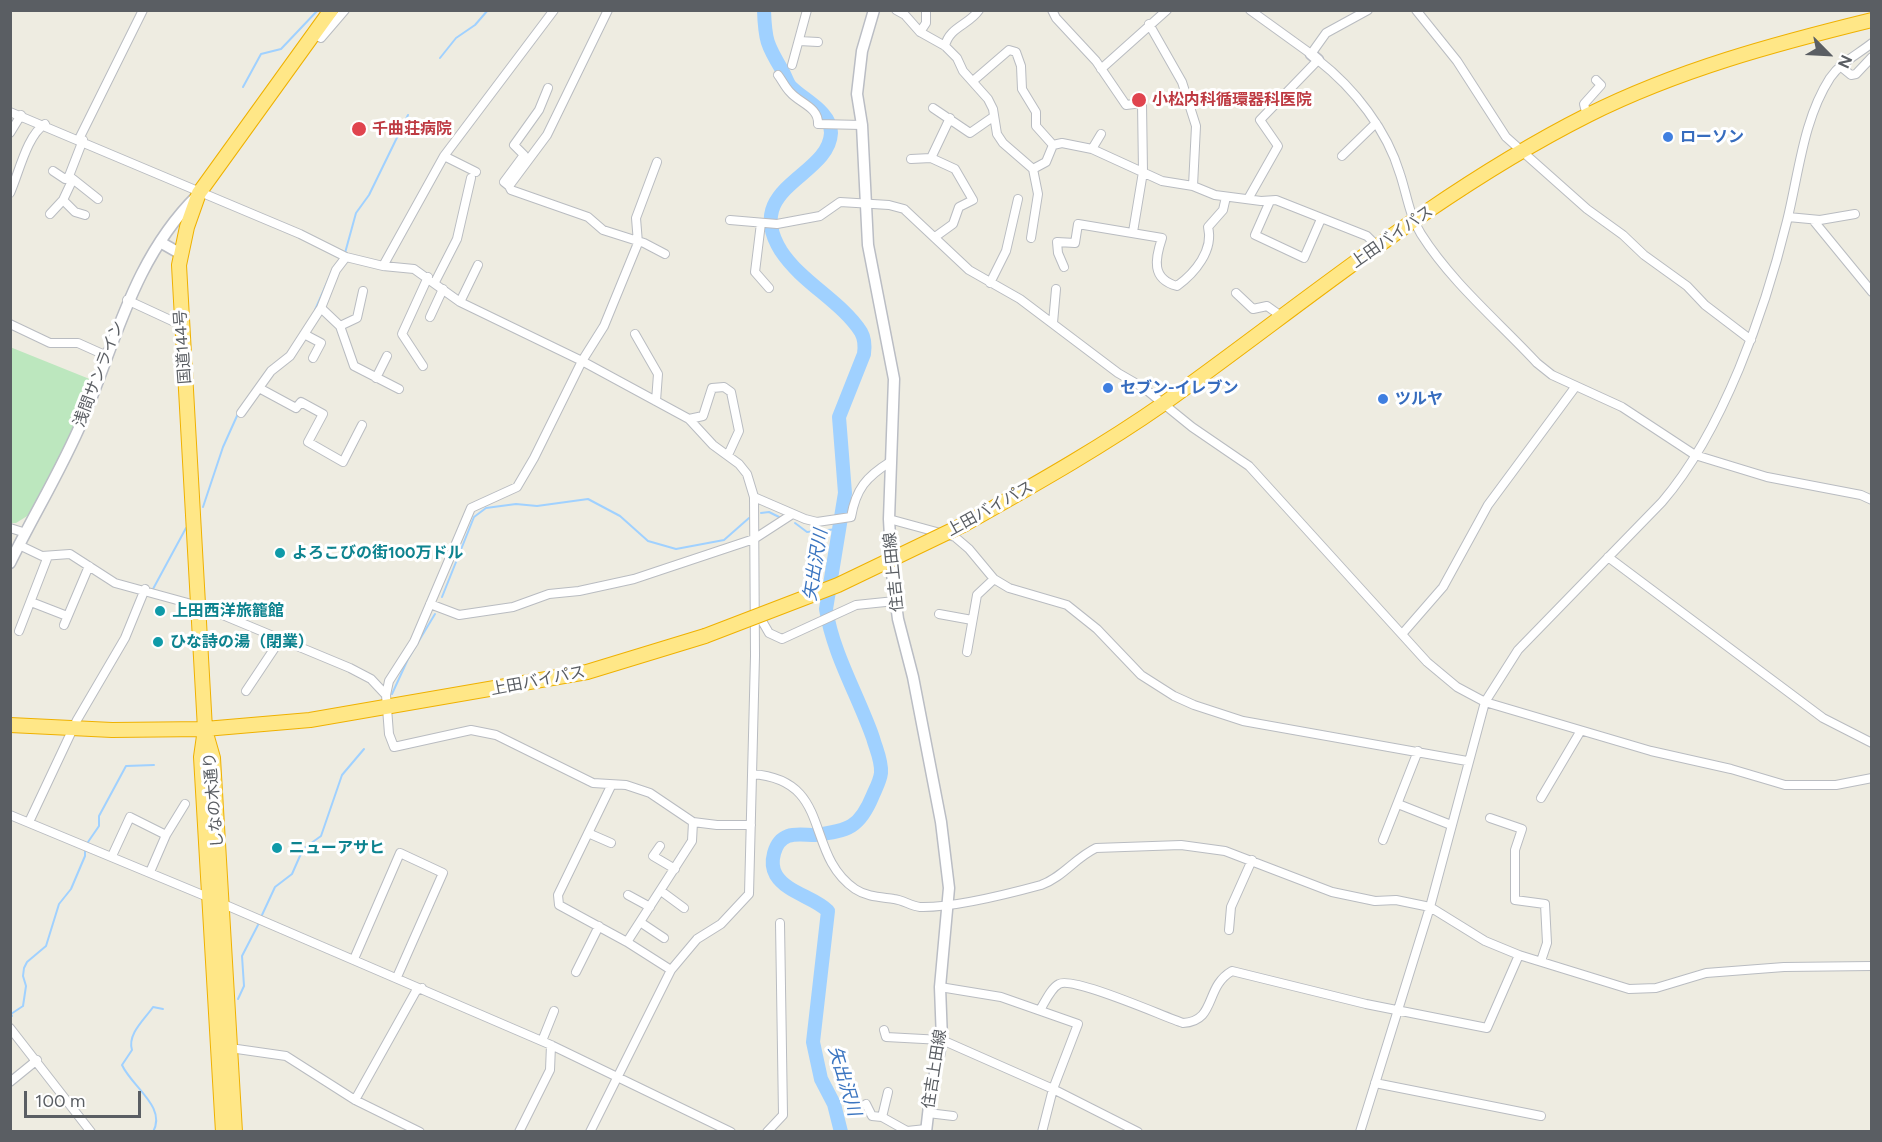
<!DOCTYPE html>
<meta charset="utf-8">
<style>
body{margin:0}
#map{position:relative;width:1882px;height:1142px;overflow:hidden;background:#eeece1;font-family:Figtree,sans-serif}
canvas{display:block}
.frame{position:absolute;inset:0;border:12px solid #5a5e63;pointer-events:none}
.north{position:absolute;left:1798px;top:24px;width:60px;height:60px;-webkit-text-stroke:4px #fff;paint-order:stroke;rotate:114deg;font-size:16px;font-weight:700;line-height:24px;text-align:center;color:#5a5e63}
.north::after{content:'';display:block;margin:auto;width:21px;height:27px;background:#5a5e63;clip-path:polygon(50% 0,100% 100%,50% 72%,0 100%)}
.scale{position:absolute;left:24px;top:1091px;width:117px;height:27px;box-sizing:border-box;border:3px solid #5a5e63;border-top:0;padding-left:8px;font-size:18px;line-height:21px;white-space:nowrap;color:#5a5e63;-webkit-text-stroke:4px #fff;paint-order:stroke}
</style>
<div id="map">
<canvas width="1882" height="1142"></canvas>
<div class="frame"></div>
<div class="north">N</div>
<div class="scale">100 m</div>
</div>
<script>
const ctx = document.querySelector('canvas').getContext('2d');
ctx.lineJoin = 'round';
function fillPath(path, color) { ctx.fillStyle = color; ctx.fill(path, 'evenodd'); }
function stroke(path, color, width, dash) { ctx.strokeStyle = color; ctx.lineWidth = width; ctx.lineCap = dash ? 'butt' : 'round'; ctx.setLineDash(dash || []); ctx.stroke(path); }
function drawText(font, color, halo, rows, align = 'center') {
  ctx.font = font + ' Figtree,"Noto Sans JP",sans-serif'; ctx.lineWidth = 6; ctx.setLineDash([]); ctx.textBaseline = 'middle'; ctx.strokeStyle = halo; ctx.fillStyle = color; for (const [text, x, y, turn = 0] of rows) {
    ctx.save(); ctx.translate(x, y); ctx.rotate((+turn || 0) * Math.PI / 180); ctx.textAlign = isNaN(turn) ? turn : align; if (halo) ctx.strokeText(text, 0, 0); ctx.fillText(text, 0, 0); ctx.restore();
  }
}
fillPath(new Path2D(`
 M10,347L92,380L58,465L32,513L16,523H10Z`), '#bce7be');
stroke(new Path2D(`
 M440,58L456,38L475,25L488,10
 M243,87L261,54L281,49L318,10
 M345,253L356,213L369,195L408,115
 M315,310L333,269
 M203,507L223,447L241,407L252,392
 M761,513L769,512L779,517
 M795,523L807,532L838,529
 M153,589L186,528
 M442,597L474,517L486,508L516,504L537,506L588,499L620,516L648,541L676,549L724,540L749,518
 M392,694L408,659L435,614
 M88,842L99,826V816L126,766L154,765
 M262,915L275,887L292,874L303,849L321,836L342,775L364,749
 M238,999L244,986L242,956L259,923
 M12,1016L11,1014L23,1006L26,986L23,976L24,968L27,962L46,946L59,904L71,889L85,856V849
 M153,1132C167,1107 132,1087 122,1065L132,1050C127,1034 145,1019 153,1007L163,1009`), '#a0d1ff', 2);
stroke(new Path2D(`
 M764,10C765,40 767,45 782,70C785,75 787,82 790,86C803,100 831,111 831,133C829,177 741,187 781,251C802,283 841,301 861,332C865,339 865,347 864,354L839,417L845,493L826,609C833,654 858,695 873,738C876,749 882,761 881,773C880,781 876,788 873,795C860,827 849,831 815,835C806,835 796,833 788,836C774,841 769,863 776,875C787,893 814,897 828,911L813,1042L821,1079L834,1104L841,1132`), '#a0d1ff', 14);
const street = new Path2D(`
 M608,10L547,135L509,186L511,190L588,217L603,230L644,243L665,254
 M896,10L905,15L920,32L945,46L957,58L963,71L988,99L993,109L997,134L1003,143L1033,169L1038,194L1031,238
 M1052,10L1056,18L1096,61L1126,105L1142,103L1143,172L1133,232
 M1250,10L1311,54L1326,33L1368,10
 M1416,10L1457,61L1506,137L1587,209L1623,235L1644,255L1687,286L1705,305L1751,340
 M1149,24L1182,82L1196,126L1193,186
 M920,32L926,23V10
 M315,35L321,38L345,10
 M799,41L818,42
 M945,46C949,27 969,25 979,10
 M792,65L807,10
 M1840,66L1851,75L1856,74L1872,57
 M1101,69L1167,10
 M778,75C782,80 785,87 790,92C799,103 819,107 818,124L862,125
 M973,81L1009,50L1016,52L1021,66L1022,89L1036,112V126L1053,145L1062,143L1092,149L1162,181L1193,186L1215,195L1261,201L1276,200L1367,236L1377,246
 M933,108L970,133L993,117
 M10,112L300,234L346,257L383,266L414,269L460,302L582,361L689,419L713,445L739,464L747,474L754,497L755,656L749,894L721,924L697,939L671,970L590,1132
 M1587,116L1584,104L1601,85L1596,80
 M10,133L21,115
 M79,139L143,10
 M83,140L69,176L98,199
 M1092,149L1101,134
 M444,156L476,172
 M1342,156L1376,123
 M911,159L931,158
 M657,162L636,218L638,243L604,326L582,361L534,458L517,487L471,508L414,642L389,681L386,695L389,734L394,747L471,730L496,735L593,783L626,785L650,793L693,822L717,825H751
 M1033,169L1046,162L1053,145
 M509,186L504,182L524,155L514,145L539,110L548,88
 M10,193C19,173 27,135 45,124
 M1248,199L1278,146L1260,120L1318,60C1354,88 1387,130 1400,174C1407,195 1409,215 1421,234C1452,283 1498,321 1537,363L1552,375L1622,407L1695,455L1767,477L1861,495L1872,500
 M63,200L75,212L85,215
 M1270,201L1255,235L1304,258L1321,219
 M50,214L63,200L71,183L69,176L65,179L53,171
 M1788,217L1820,220L1855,214
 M730,220L777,224L820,216L840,202L889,205L904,209L969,270L1020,299L1118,373L1144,388L1192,427L1249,466L1427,662L1457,687L1485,702L1651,751L1731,769L1785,785H1836L1872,778
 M1813,220L1872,292
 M761,223L755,272L769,288
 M935,237L953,224L959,207L973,200L955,169L931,158L950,118
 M383,266L444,156L554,10
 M1064,267L1058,253L1057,242L1075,243L1078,224L1162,238C1155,259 1151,279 1177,286C1195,273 1214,250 1208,227L1223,210L1226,197
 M435,282L457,239L471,178
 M990,283L1006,251L1018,199
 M1236,293L1253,309L1267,306L1281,316
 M127,300L181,325
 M460,302L478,265
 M321,308L340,326L354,366L399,389
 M430,317L443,289
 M1053,323L1056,289
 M10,324L50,343H78L107,356
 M340,326L357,318L363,291
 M304,334L321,343L313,358
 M635,334L658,374L656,401
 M423,366L402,334L428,277
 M376,378L387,356
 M259,388L296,408L301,402L323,414L308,442L343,462L362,425
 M241,413L271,371L290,356L321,308L336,270L346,257
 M689,419L703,416L712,388L724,387L731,392L739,431L728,455
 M754,497L805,519L817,522L851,517C856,489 866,477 890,462
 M889,519L955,537L969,549L994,579L1009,588L1067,605L1097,629L1141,675L1174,696L1194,705L1243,721L1467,761
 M10,528L26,533
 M19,545L42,556L70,554L115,583L206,608L237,621L350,668L371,679L386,695
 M1608,557L1823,718L1872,743
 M31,602L67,616
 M430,604L459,615L513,607L549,594L579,591L634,579L754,539L791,515
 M758,614L769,633L782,639L856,605L895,601
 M939,614L972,620
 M64,625L89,566
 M19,631L48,556
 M1403,633L1443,587L1488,505L1576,386
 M967,652L977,595L994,579
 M246,691L280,640
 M752,774C834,780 803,853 855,889C867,897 880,897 894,899C903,900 911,906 920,907C954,908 1008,894 1041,885C1063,877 1075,858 1096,848L1181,845L1225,851L1332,892L1375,901L1396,900L1430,907L1485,941L1519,955L1629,989L1656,988L1706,973L1784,967L1872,966
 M611,786L558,895L559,905L627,942L671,970
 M1541,798L1580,732
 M1398,804L1451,825
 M10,815L210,898
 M1490,818L1522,829L1515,850V900L1545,904L1547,943L1541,961
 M29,822L77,720L125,638L145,589
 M588,833L611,843
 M1383,840L1418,751
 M660,846L653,856L675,869
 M112,856L130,817L166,835
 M150,872L166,835L185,804
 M661,891L684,908
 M628,895L650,907
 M221,903L551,1045L731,1132
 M640,922L664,938
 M1229,930L1231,907L1252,860
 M627,942L692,841L693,822
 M354,959L400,853L443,873L397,977
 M576,972L599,926
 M940,987L1001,997L1078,1024L1053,1089L1042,1132
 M1040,1010C1045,1002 1051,988 1059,984C1073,976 1162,1016 1183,1023C1217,1021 1204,987 1232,971L1366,1004L1487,1028L1519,955
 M10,1028L91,1132
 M884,1030L886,1037L942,1040L1053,1089L1138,1132
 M542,1041L554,1011
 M230,1048L286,1056L355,1100L420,1132
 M10,1082L37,1060
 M1375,1083L1541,1116
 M888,1092L882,1117L907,1131L926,1129
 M355,1100L416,991L422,988
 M866,1104L872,1116L882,1117
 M928,1113L953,1116
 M519,1132L550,1070L551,1045
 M767,1132L783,1115L780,923
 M1360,1132L1430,907L1485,702L1518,650L1662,502C1723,431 1765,311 1787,221C1799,173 1803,120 1830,78C1841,62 1857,55 1872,43`);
const secondary = new Path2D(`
 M874,10L862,51L857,94L862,125L868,245L894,379L889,519L892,574L898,619L913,677L941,822L949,888L940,987L942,1040L930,1097L926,1132
 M1311,54L1318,60
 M160,242L181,254
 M10,563C34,514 62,469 83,419C116,341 134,258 197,196`);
const highway = new Path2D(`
 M965,524C1032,486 1100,448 1163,404C1302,305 1435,192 1588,115C1678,70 1774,44 1872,20
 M10,725L112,730L205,729L310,720L587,672L705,636
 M207,737L213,758L235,1132
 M223,1132L201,757L205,729L179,265L187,227L199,193L331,10`);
stroke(street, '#b9bcc1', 10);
stroke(secondary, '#babdc4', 13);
stroke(highway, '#efb100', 16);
stroke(street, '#fff', 8);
stroke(secondary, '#fff', 10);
stroke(highway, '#ffe787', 14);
const highwayBridge = new Path2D(`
 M705,636L838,585L965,524`);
stroke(highwayBridge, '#efb100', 16, []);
stroke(highwayBridge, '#ffe787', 14);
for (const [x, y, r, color] of [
 [1139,100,8,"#e0444e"],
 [359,129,8,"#e0444e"],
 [1668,137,6,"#3f7fe0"],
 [1108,388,6,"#3f7fe0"],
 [1383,399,6,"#3f7fe0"],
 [280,553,6,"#0f9aa8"],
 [160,611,6,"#0f9aa8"],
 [158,642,6,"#0f9aa8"],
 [277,848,6,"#0f9aa8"]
]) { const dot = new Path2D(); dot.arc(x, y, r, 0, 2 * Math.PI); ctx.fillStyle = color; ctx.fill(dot); stroke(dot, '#fff', 2); }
drawText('bold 16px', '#be3a42', '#fff', [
 ["小松内科循環器科医院",1152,100],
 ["千曲荘病院",372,129]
], 'left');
drawText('bold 16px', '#366cbe', '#fff', [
 ["ローソン",1680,137],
 ["セブン-イレブン",1120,388],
 ["ツルヤ",1395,399]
], 'left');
drawText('16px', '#5a5e63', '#fff', [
 ["上田バイパス",1392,237,-35],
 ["国道144号",183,347,-94],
 ["浅間サンライン",99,374,-69],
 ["上田バイパス",990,509,-29],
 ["住吉上田線",894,572,-96],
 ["上田バイパス",538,681,-11],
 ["しなの木通り",214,800,-95],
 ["住吉上田線",935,1069,-81]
]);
drawText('bold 16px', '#0d838f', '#fff', [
 ["よろこびの街100万ドル",292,553],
 ["上田西洋旅籠館",172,611],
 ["ひな詩の湯（閉業）",170,642],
 ["ニューアサヒ",289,848]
], 'left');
drawText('italic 18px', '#3b75c0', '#fff', [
 ["矢出沢川",816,565,-81],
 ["矢出沢川",844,1081,73]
]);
</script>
